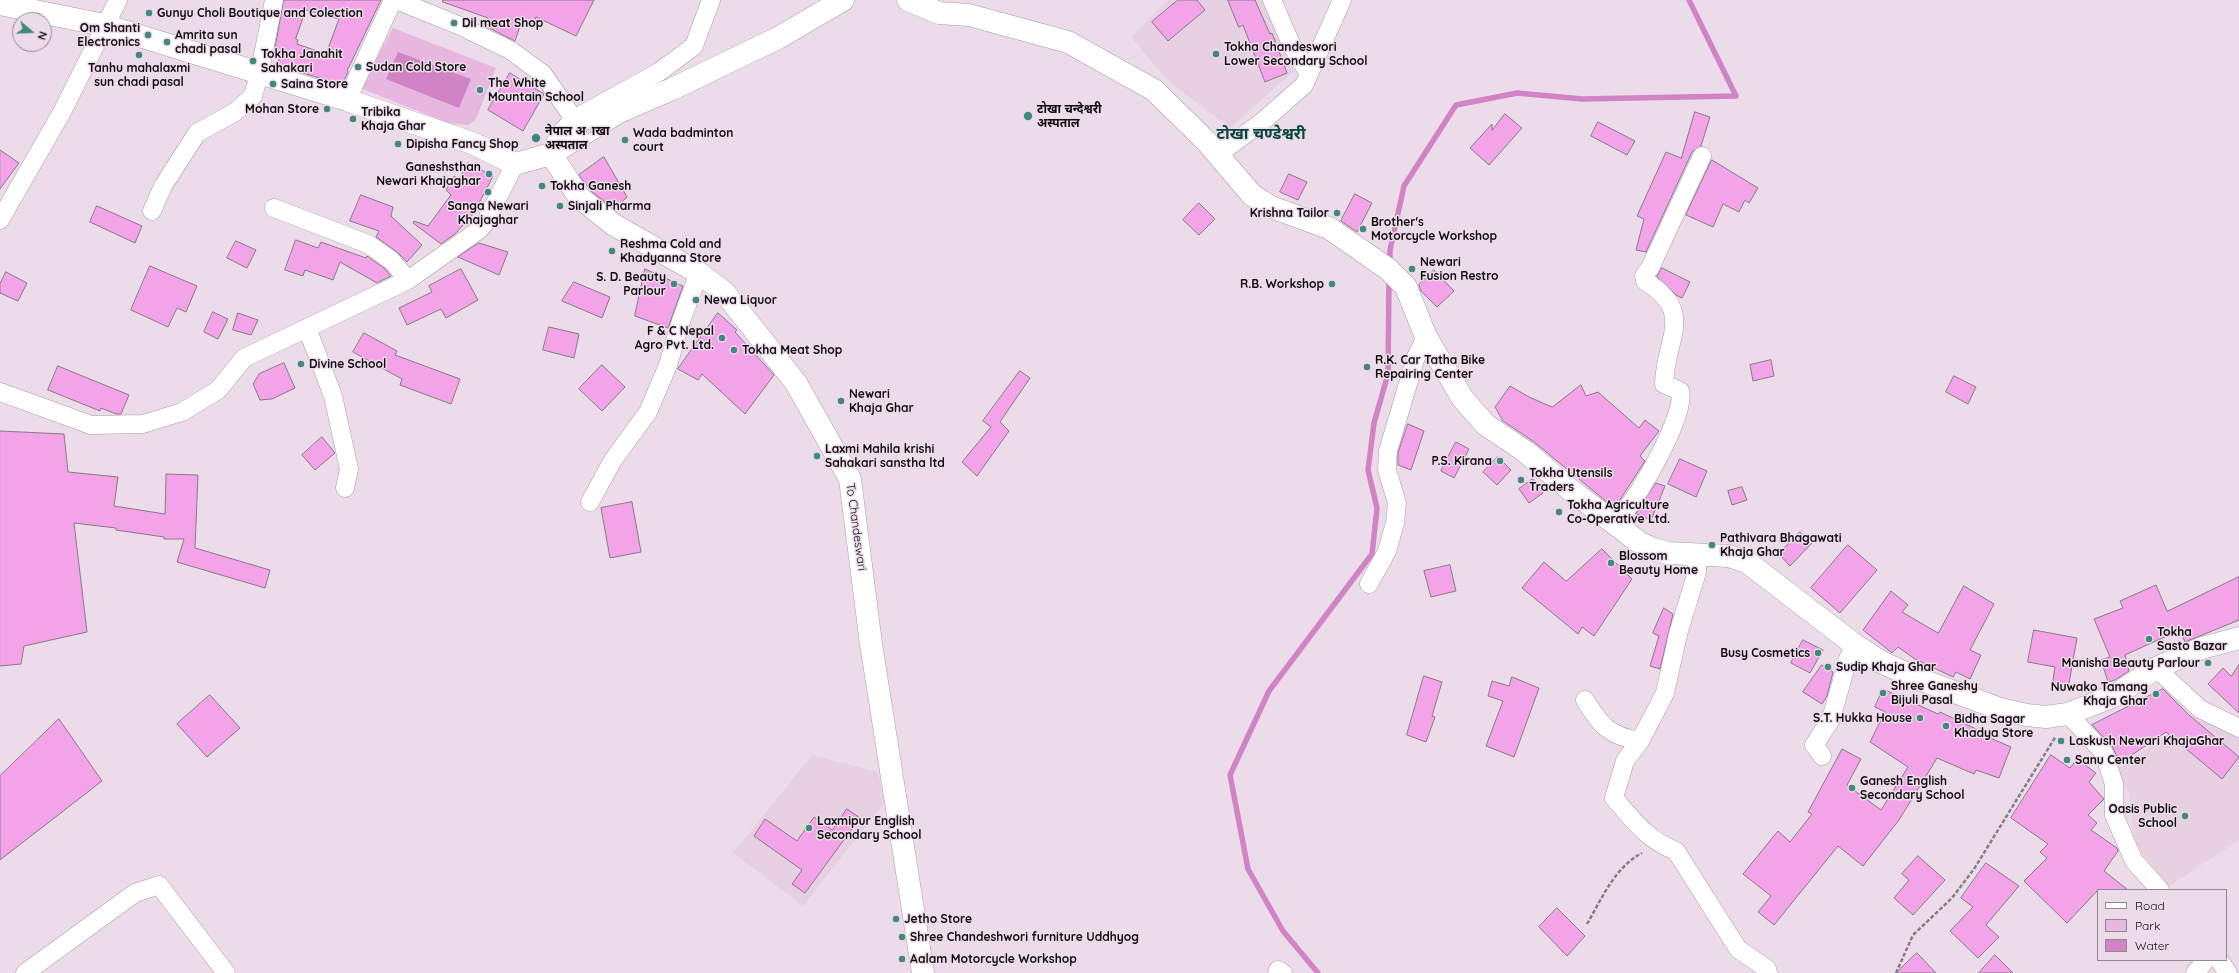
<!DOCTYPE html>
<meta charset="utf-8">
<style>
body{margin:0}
#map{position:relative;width:2239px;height:973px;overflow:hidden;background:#ecdce9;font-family:Quicksand,sans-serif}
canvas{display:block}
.legend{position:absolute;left:2097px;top:889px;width:130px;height:72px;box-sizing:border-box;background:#ecdce9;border:1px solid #948892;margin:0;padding:5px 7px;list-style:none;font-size:12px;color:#100b0f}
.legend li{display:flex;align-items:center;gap:8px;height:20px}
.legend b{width:20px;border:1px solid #948892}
.north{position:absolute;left:12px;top:12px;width:40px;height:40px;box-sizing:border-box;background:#ecdce9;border:1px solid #948892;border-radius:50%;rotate:109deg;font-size:11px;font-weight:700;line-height:16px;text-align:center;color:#100b0f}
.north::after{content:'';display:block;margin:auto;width:14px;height:18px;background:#43887d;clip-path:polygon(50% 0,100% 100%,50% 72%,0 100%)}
</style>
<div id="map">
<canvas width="2239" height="973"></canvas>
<ul class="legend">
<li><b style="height:5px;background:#fff"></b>Road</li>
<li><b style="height:11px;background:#e7b7df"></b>Park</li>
<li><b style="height:11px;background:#d084c6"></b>Water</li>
</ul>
<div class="north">N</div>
</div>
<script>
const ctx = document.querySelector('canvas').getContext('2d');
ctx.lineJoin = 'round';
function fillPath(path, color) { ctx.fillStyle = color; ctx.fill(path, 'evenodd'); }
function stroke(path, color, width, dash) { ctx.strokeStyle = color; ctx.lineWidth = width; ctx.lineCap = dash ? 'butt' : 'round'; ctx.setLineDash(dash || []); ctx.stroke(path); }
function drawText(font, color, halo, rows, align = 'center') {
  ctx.font = font + ' Quicksand,"Noto Sans Devanagari",sans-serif'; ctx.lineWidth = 3; ctx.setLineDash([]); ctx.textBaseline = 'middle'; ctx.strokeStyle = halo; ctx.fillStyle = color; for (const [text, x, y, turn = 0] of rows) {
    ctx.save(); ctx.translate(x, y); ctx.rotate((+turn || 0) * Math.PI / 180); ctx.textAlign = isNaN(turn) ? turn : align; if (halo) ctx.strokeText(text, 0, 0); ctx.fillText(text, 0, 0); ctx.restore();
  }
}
fillPath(new Path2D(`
 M1168,0H1264L1281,35L1294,71L1230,128L1165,78L1131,37Z
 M2194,716L2239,735V840L2168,887L2134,841L2129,793L2116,770Z
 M812,755L878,772L884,803L803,906L733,853Z`), '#e6d0e2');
fillPath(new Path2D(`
 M393,28L496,68L476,119L469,125L448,123L360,88Z`), '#e7b7df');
fillPath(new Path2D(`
 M398,52L471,79L459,108L386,79Z`), '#d084c6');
stroke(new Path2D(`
 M1390,264V250L1404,186L1456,105L1517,93L1582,99L1736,96L1689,0
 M1318,973L1283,931L1248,869L1230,775L1269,691L1372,554L1377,508L1368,470L1374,423L1388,374L1389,279`), '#d084c6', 5.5);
const building = new Path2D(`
 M284,0H381L347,71L348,72L342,85L277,65L280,57L274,56ZM306,10L339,19L326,54L297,44L298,40L296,39Z
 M443,0H594L576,36L536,17L532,28L521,23L515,41L485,26L488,18L443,2Z
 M1178,0H1197L1205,10L1168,41L1152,22Z
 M1228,0H1255L1270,34L1272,33L1287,73L1265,82L1243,25L1239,27Z
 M510,73L544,94L523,131L488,110Z
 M1695,112L1710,117L1701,146L1692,152L1646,252L1636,250L1644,219L1637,216L1666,152L1681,158Z
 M1505,114L1522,128L1489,165L1470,148L1492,124V130Z
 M1598,122L1635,141L1627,155L1591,136Z
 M0,150L19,163L0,189Z
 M604,157L627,197L614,209L591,191L579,175Z
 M1712,160L1758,188L1749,203L1745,200L1739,212L1723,204L1713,227L1686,215Z
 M468,163L493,176L474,213L455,234L441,244L413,223L414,221L428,226L451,195L446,190L454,176L459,179Z
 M1289,174L1307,182L1298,200L1280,192Z
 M1355,194L1372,203L1357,232L1341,221Z
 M361,195L393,207L391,216L422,245L407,262L397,252L376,237L379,231L350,221Z
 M1199,203L1215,219L1199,235L1183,220Z
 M97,206L142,226L135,243L90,222Z
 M296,240L318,248L321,242L366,258L367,256L384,268L391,276L377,283L340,262L333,280L305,270L303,276L285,270Z
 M236,241L256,250L247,268L227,258Z
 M479,243L508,252L499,275L458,257Z
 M150,266L197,286L186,312L177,308L168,327L131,310Z
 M1662,268L1690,282L1682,298L1676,295L1657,277Z
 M461,269L478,300L446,318L441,309L407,325L399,308L432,292L429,286Z
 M645,269L683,286L668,328L635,316Z
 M1434,270L1454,291L1437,307L1421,291L1419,285Z
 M6,272L27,283L18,301L0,293V284Z
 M574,282L610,297L602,318L562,301Z
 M213,312L228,319L218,339L204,332Z
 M238,313L258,320L251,335L233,330Z
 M718,313L737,330L735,332L774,375L745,414L702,374L698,380L678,369Z
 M549,327L579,334L574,358L543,350Z
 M364,333L397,351L395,355L460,379L451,404L400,385L402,379L353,352Z
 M1771,360L1774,376L1753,381L1750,365Z
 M284,363L295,388L272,399L260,400L253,384L259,374Z
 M602,365L625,387L602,411L579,389Z
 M58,366L129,395L121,414H116L101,408L100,411L48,390Z
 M1020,371L1030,378L1000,422L1009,431L977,476L962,462L991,427L983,421Z
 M1954,376L1976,387L1968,404L1946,392Z
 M1581,385L1586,396L1598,392L1639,428L1645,420L1659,431L1640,456L1645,461L1616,506L1607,502L1534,442L1503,421L1495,407L1510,386L1529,397L1552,407Z
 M1408,424L1424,431L1411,470L1398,465V453Z
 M0,431L64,434L68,472L118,477L114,506L165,514L166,474L198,475L195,548L270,570L265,588L177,562L184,539H164V537L116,530V528L74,523L87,632L24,646L21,664L0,666Z
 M322,437L335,453L315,470L302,455Z
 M1456,442L1469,449L1454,478L1441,471Z
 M1498,457L1511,470L1497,485L1483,472Z
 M1680,459L1707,471L1696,497L1668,484Z
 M1533,479L1543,493L1529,503L1519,489Z
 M1656,483L1665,486L1651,520L1636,514Z
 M1742,487L1747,500L1732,505L1728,491Z
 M632,502L641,552L610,558L601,508Z
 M1800,532L1812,543L1790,566L1779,554Z
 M1848,545L1877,570L1840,613L1811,588Z
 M1602,549L1632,579L1594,636L1582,627L1578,634L1522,588L1544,562L1566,581Z
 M1450,565L1456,591L1431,597L1424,571Z
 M2239,577V620L2185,642L2180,630L2125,655L2129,671L2115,680L2108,682L2101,660L2110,657L2094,619L2123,608L2120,601L2156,585L2167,611Z
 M1964,586L1994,604L1970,650L1981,655L1970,679L1956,672L1953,677L1915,659L1898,647L1892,653L1863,630L1891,591L1908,605L1902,612L1938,633Z
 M1664,608L1673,614L1660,669L1650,666L1659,636L1653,633Z
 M2034,630L2077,638L2068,689L2052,686L2055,667L2028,662Z
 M1803,640L1823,650L1810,673L1791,663Z
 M1822,665L1833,672L1827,696L1822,704L1803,692Z
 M2239,665V713L2208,684L2223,668L2231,676Z
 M1424,676L1442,682L1432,716L1435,717L1426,742L1407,735Z
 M1512,677L1539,688L1514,757L1486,746L1503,701L1488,696L1492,681L1509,686Z
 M1883,689L1938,714L1940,712L1991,736L1990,738L2011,747L1999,778L1976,770L1974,774L1937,758L1899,820L1863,866L1838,846L1774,925L1758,912L1771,896L1743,874L1778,831L1790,842L1812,814L1808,812L1842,749L1861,759L1847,785L1881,810L1908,767L1870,742L1885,712L1875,707Z
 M2163,689L2189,715L2239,757L2222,779L2166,732L2120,763L2112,746L2092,725Z
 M210,695L240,728L207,757L177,724Z
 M59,719L102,781L0,860V776Z
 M2051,755L2070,768L2077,759L2096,773L2089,782L2104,799L2088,815L2097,823L2091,830L2117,848L2118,851L2104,871L2128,890H2098L2067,923L2024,881L2047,858L2040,852L2048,844L2011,818Z
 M847,809L860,818L805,893L792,884L802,870L754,836L765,819L797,841L814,817L832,830Z
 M1918,856L1945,880L1913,915L1894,898L1909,880L1902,874Z
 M1986,863L2019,886L1986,925L1999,937L1978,958L1950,931L1973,907L1961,898Z
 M1557,908L1585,936L1567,956L1539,927Z
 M1917,953L1936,973H1896Z
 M1995,955L2013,973H1979Z`);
fillPath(building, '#f3a4e8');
stroke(building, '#887985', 1);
const street = new Path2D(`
 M396,0L458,25L510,50L543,74L574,119
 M1272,0L1291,44L1309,74
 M347,100L393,0
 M551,154L558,135L574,119L659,72L694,46L711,0
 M1217,155L1262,122L1304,85L1342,0
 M274,208L368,244L391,260L408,280
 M152,211L163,186L197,133L235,112L253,96L259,75L274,0
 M0,220L62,112L118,0
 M307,328L333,396L349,469L345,488
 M0,392L91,425L143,424L182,412L218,390L244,358L408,280L479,230L485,223L515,164
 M590,502L613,460L648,412L668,365L681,321L699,273
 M1613,523C1617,519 1621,516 1624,512C1640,495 1687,412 1680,391L1664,384C1665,339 1696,312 1645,281L1644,276L1650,268L1702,156
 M1697,555V572L1678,634L1665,693L1640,741L1625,761L1614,798C1634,821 1647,840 1676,851L1738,949L1767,969L1768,973
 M1369,584L1387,551L1395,523L1397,503L1387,470L1388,451L1416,357L1426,337
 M2156,668L2200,709L2239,728
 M1585,700C1601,726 1609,736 1640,741
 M2068,714L2104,753L2114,784V815L2134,861L2160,890
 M1822,756L1814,745L1831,719L1848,659L1855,645
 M2219,960L2228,973
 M25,973L135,893L159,885L226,973
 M1277,973L1278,970L1283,973
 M2195,973L2206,960`);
const secondary = new Path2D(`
 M908,0L939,13L969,15L1068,42L1154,90L1207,142L1252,195L1271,207L1329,228L1388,269L1406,287L1426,337L1463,399L1486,425L1526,452L1572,491L1640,543L1653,549L1668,553L1729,556L1747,562L1855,645L1881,662L1916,678L1963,695L2000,709L2027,715L2046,717L2068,714L2114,696L2156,668L2202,648L2239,638
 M0,4L104,25L347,100L472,143L515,164L551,154L619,112L672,89L778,38L843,0
 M551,154L579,197L614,225L699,273L725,293L796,383L850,479L871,644L923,973`);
stroke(street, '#ab9ca8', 19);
stroke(secondary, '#ab9ca8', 23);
stroke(new Path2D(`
 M1587,924C1602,898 1615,867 1642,853
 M1896,973L1913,935L1952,898L1974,869L2056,736`), '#877c84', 2.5, [4, 2]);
stroke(street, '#fff', 18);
stroke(secondary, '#fff', 22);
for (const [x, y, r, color] of [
 [149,13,4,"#43887d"],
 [454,23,4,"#43887d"],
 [148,35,4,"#43887d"],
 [167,42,4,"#43887d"],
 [1216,54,4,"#43887d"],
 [139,55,4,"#43887d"],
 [253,61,4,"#43887d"],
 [358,67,4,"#43887d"],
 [273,84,4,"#43887d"],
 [480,90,4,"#43887d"],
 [327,109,4,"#43887d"],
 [1028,116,5,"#43887d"],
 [353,119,4,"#43887d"],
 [536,138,5,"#43887d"],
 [625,140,4,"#43887d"],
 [398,144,4,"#43887d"],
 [489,174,4,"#43887d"],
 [542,186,4,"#43887d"],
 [488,192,4,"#43887d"],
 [560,206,4,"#43887d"],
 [1337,213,4,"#43887d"],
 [1363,229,4,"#43887d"],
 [612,251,4,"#43887d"],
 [1412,269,4,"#43887d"],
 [674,284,4,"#43887d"],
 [1332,284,4,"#43887d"],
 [696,300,4,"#43887d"],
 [722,338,4,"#43887d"],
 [734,350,4,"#43887d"],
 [301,364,4,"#43887d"],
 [1367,367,4,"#43887d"],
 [841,401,4,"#43887d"],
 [817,456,4,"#43887d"],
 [1500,461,4,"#43887d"],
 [1521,480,4,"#43887d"],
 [1559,512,4,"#43887d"],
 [1712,545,4,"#43887d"],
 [1611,563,4,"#43887d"],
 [2149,639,4,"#43887d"],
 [1818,653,4,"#43887d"],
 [2208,663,4,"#43887d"],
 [1828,667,4,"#43887d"],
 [1883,693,4,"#43887d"],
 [2156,694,4,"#43887d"],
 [1920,718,4,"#43887d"],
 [1946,726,4,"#43887d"],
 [2061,741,4,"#43887d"],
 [2067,760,4,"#43887d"],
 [1852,788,4,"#43887d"],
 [2185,816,4,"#43887d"],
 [809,828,4,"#43887d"],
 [896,919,4,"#43887d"],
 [902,937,4,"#43887d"],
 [902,959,4,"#43887d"]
]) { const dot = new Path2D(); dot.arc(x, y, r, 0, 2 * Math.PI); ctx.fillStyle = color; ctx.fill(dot); stroke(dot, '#ecdce9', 1.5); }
drawText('bold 12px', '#100b0f', '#ecdce9', [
 ["Gunyu Choli Boutique and Colection",157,13],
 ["Dil meat Shop",462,23],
 ["Om Shanti",140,28,"right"],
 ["Electronics",140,42,"right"],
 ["Amrita sun",175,35],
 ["chadi pasal",175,49],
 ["Tokha Chandeswori",1224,47],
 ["Lower Secondary School",1224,61],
 ["Tokha Janahit",261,54],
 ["Sahakari",261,68],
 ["Sudan Cold Store",366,67],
 ["Tanhu mahalaxmi",139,68,"center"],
 ["sun chadi pasal",139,82,"center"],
 ["The White",488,83],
 ["Mountain School",488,97],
 ["Saina Store",281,84],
 ["Mohan Store",319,109,"right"],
 ["टोखा चन्देश्वरी",1037,109],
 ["अस्पताल",1037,123],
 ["Tribika",361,112],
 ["Khaja Ghar",361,126],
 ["नेपाल अाखा",545,131],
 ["अस्पताल",545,145],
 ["Wada badminton",633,133],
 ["court",633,147],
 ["Dipisha Fancy Shop",406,144],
 ["Ganeshsthan",481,167,"right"],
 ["Newari Khajaghar",481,181,"right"],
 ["Tokha Ganesh",550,186],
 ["Sanga Newari",488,206,"center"],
 ["Khajaghar",488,220,"center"],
 ["Sinjali Pharma",568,206],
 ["Krishna Tailor",1329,213,"right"],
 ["Brother's",1371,222],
 ["Motorcycle Workshop",1371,236],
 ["Reshma Cold and",620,244],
 ["Khadyanna Store",620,258],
 ["Newari",1420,262],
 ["Fusion Restro",1420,276],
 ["S. D. Beauty",666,277,"right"],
 ["Parlour",666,291,"right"],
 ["R.B. Workshop",1324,284,"right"],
 ["Newa Liquor",704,300],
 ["F & C Nepal",714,331,"right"],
 ["Agro Pvt. Ltd.",714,345,"right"],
 ["Tokha Meat Shop",742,350],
 ["R.K. Car Tatha Bike",1375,360],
 ["Repairing Center",1375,374],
 ["Divine School",309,364],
 ["Newari",849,394],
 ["Khaja Ghar",849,408],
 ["Laxmi Mahila krishi",825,449],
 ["Sahakari sanstha ltd",825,463],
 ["P.S. Kirana",1492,461,"right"],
 ["Tokha Utensils",1529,473],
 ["Traders",1529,487],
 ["Tokha Agriculture",1567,505],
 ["Co-Operative Ltd.",1567,519],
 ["Pathivara Bhagawati",1720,538],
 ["Khaja Ghar",1720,552],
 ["Blossom",1619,556],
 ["Beauty Home",1619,570],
 ["Tokha",2157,632],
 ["Sasto Bazar",2157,646],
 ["Busy Cosmetics",1810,653,"right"],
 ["Manisha Beauty Parlour",2200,663,"right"],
 ["Sudip Khaja Ghar",1836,667],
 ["Shree Ganeshy",1891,686],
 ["Bijuli Pasal",1891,700],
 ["Nuwako Tamang",2148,687,"right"],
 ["Khaja Ghar",2148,701,"right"],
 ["S.T. Hukka House",1912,718,"right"],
 ["Bidha Sagar",1954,719],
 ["Khadya Store",1954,733],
 ["Laskush Newari KhajaGhar",2069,741],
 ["Sanu Center",2075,760],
 ["Ganesh English",1860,781],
 ["Secondary School",1860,795],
 ["Oasis Public",2177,809,"right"],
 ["School",2177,823,"right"],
 ["Laxmipur English",817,821],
 ["Secondary School",817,835],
 ["Jetho Store",904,919],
 ["Shree Chandeshwori furniture Uddhyog",910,937],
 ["Aalam Motorcycle Workshop",910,959]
], 'left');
drawText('12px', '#100b0f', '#ecdce9', [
 ["To Chandeswari",856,527,82]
]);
drawText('bold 16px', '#08463e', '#ecdce9', [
 ["टोखा चण्डेश्वरी",1261,134]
]);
</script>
